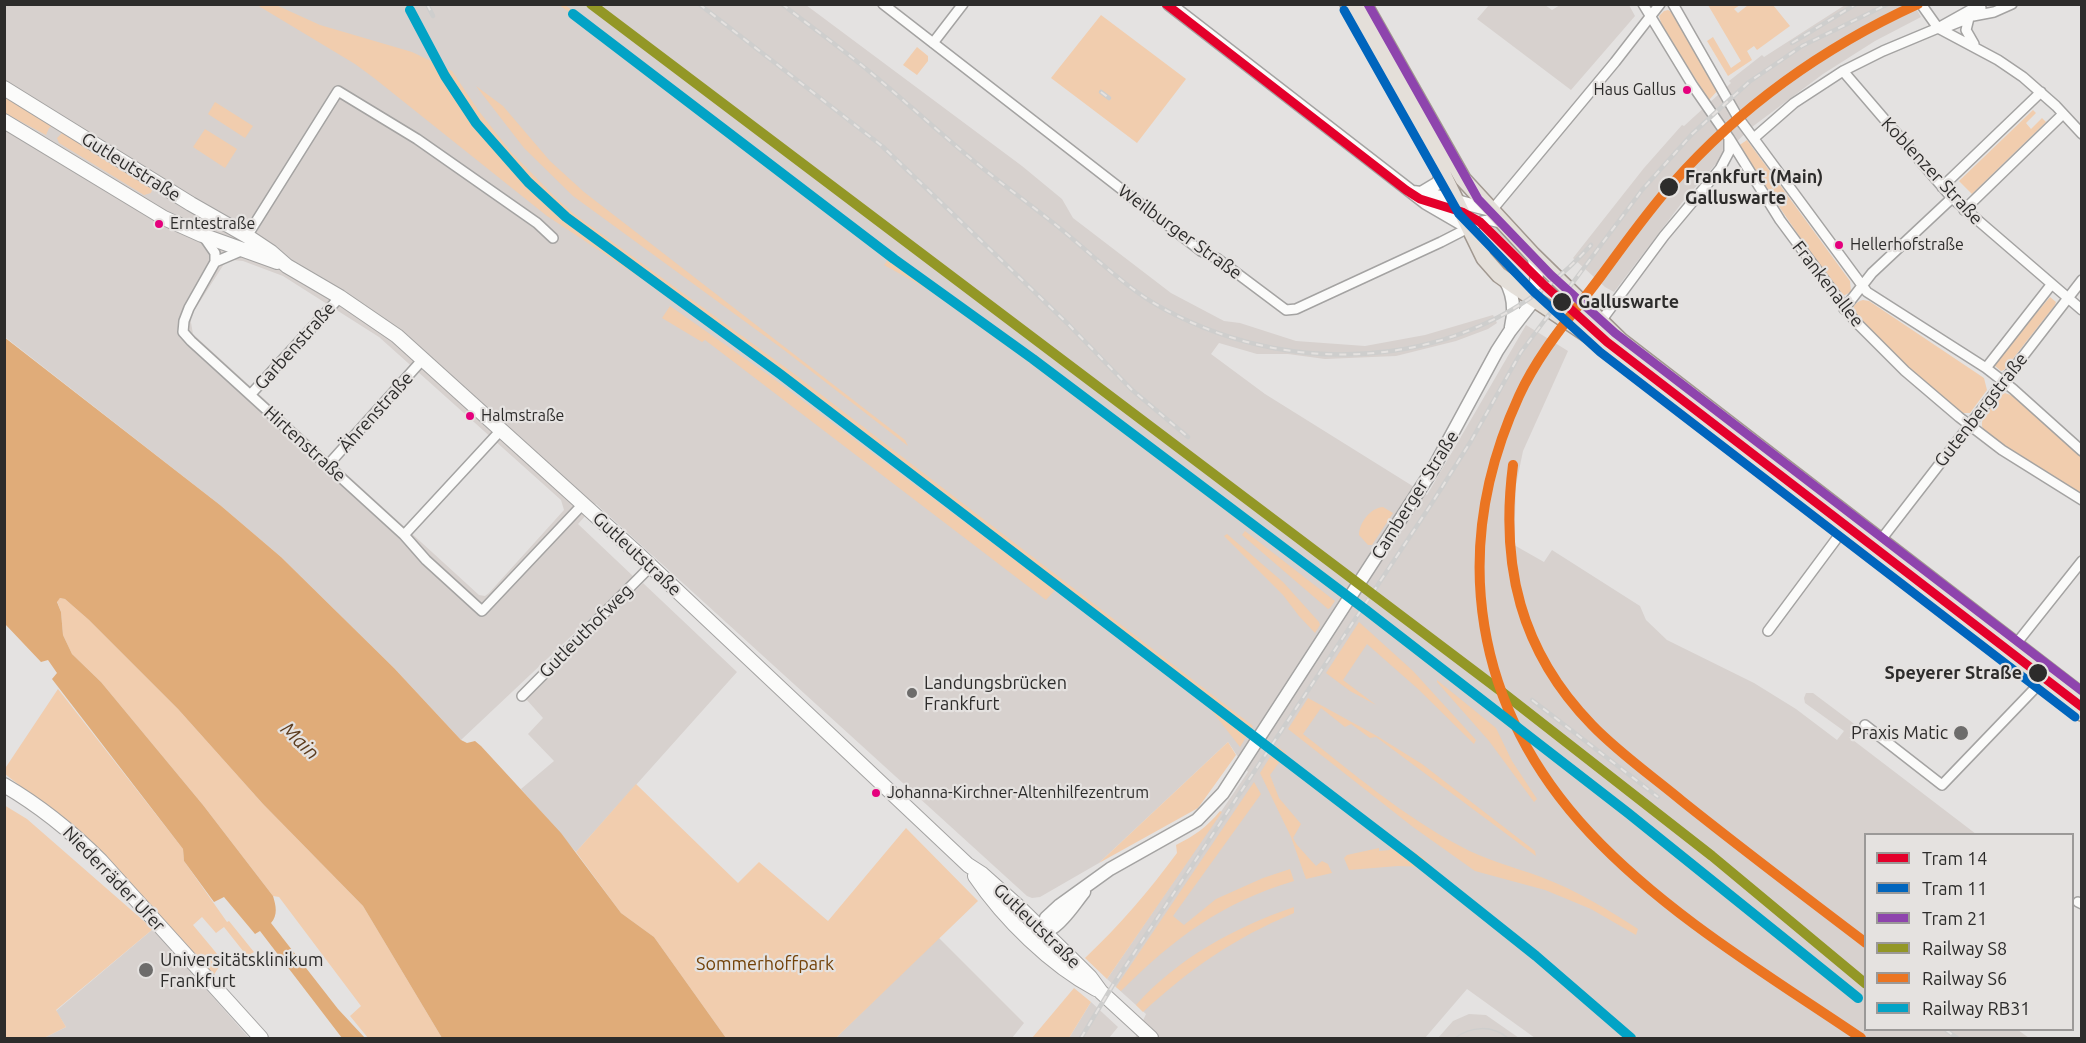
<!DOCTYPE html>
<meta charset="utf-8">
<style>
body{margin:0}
#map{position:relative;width:2086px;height:1043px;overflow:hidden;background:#e4e2e1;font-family:Ubuntu,sans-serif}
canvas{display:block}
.frame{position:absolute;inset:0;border:6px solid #2d2c2b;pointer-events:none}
.legend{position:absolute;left:1864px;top:833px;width:210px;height:198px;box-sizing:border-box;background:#e5e2e0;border:2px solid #9b9998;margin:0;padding:8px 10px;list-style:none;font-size:18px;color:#2d2c2b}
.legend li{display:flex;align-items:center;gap:12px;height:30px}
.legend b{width:30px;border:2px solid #9b9998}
</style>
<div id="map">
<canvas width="2086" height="1043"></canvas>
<div class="frame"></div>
<ul class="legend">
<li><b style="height:8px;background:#e4002b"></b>Tram 14</li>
<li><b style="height:8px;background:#0065bd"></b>Tram 11</li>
<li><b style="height:8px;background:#8e44ad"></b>Tram 21</li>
<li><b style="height:8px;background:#939726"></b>Railway S8</li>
<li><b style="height:8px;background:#eb7522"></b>Railway S6</li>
<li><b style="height:8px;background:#02a3c6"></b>Railway RB31</li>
</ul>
</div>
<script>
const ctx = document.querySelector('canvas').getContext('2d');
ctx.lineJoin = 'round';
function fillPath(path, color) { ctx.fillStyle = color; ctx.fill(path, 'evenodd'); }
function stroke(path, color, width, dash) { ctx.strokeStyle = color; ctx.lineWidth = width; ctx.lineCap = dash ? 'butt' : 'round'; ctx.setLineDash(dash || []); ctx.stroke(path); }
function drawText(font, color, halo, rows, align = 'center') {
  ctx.font = font + ' Ubuntu,sans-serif'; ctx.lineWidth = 4.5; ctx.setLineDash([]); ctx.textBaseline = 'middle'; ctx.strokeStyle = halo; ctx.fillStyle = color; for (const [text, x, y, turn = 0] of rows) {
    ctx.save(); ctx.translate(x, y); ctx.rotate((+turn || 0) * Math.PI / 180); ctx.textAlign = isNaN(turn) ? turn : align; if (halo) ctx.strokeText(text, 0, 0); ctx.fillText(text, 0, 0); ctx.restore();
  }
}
fillPath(new Path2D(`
 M4,5H806L1022,166L1062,199L1073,218L1171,293L1224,321L1240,323L1296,341L1365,346L1425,335L1493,315L1497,323L1488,329L1456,341L1396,356L1325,359L1288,354H1257L1219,343L1211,354L1265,394L1427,495L1526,325L1568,351L1523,451L1516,485L1514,545L1544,562L1552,550L1640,606L1646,620L1667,640L1754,683L1796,709L1837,740L1844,731L1805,703L1804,698L1806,693H1813L1857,726L1859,733L1853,737H1849L1976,834H1866V1030H2018L2029,1038H1535L1467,989L1425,1038H1135L1146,1014L1107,979L1248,772L1228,742L1099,863L1040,897L1032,898L1027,896L596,504L578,524L634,577L461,740L394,668L281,557L220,505L5,337ZM233,260L243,261L283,276L379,337L561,500L564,510L489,593L485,596L479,595L193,334L190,317L224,264Z
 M1489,5H1545L1552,10L1560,5H1629L1635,16L1571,90L1477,19Z
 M1845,5H1914L1921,17L1875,41L1823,74L1752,127L1730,148L1684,200L1614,292L1605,287L1573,258L1644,168L1682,125L1684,126L1731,83L1729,81L1762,55L1764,57Z
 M1488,225L1496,227L1531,264L1532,277L1484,227Z
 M643,583L737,672L576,852L521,789L554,761L528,734L543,718L526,699Z
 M153,929L249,1038H44L66,1027L56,1011Z
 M938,937L1024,1023L1012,1038H836Z
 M1091,1002L1118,1027L1109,1038H1069Z
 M1469,1014L1486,1015L1519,1038H1438L1453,1021Z`), '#d7d1ce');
fillPath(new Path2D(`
 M257,5H276L320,25L412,52L452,71L478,110L511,152L555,197L574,214L793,373L1253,726L1240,747L1205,702L1152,654L738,342L547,216L374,78L355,64Z
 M559,5H565L640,60L963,306L962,308L884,265L890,257L637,63L617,48L592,35L594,29Z
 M1708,5H1740L1734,9L1738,13L1748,5H1773L1790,26L1757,50L1754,46L1747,51L1752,60L1728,76L1707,41L1713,37L1731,68L1741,61Z
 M1668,10L1673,13L1718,90L1709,100L1663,29L1659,16L1664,11Z
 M1101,15L1186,79L1137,143L1051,78Z
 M917,47L928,56V61L917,75L903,65Z
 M476,86L503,106L550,161L584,192L905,440L908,446L784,350L573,196L524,148Z
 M4,94L54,124L49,128L46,135L5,113Z
 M215,102L253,126L245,138L208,114Z
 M2033,110L2036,113L2026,123L2031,129L2042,118L2046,122L1972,194L1959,181Z
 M205,129L237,149L225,168L193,147Z
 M64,131L149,184L152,190L151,193L144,195L59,143L57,138Z
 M1747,140L1850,281L1851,292L1843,296L1833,286L1738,146Z
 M2050,297L2056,302L2055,305L2004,370L2001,371L1995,366V362Z
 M1863,300L1869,301L1984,378L1987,390L1970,413H1963L1908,370L1853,313C1853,306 1855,302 1863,300Z
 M670,306L770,376L1055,590L1046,600L705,340L702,342L662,318Z
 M2005,393L2013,396L2081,457V494C2066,485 1985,439 1982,426C1981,419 1986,414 1989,410C1994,403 1998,397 2005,393Z
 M1383,507L1393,513L1372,545H1368L1359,535C1359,523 1370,508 1383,507Z
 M1245,531L1335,601L1330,608L1328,609L1242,535Z
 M1227,534L1283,582L1319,622L1320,625L1315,633L1299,616L1283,595L1224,536Z
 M60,598L65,599L89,620L178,709L263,804L363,906L442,1038H368L350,1016L361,1006L279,897L273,896L203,805L101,682L72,654L63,635L61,612L57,601Z
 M1359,622L1413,671L1476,740L1474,744L1418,689L1367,644L1343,680L1376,705L1350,691L1326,673Z
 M1437,680L1496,728L1512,761L1537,799L1534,802L1489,741L1437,682Z
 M58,689L183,849L184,861L227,922L229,921L254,952L247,956L224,927L216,933L202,917L193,925L223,961L213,976L84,836L5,774L4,770Z
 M1308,698L1377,736L1422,764L1535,851L1536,856L1376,737L1370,738L1351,724L1345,727L1321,708L1303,734C1353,773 1403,816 1460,846C1485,860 1514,867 1541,877C1576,890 1607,909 1638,929L1636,935L1591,909L1545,890L1475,871L1413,827L1288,729Z
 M1228,742L1236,755L1198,808L1099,863Z
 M1277,746L1286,753L1270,775L1279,798L1301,824L1293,838L1297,845L1316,866L1322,861L1328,864L1332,873L1306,879L1291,837L1260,773Z
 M1254,782L1261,794L1173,916L1184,925L1216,899L1263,878L1290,869L1294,881C1221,903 1174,938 1121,991L1116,987Z
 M636,784L738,883L759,862L828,921L906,828L978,901L836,1038H726L654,937L621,913L576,852Z
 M4,805L27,819L153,929L56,1010L66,1027L44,1038H5Z
 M1220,811L1222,812L1107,979L1085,958C1119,926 1149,891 1177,853L1176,845C1194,836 1207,827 1220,811Z
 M1390,847C1408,847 1421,853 1431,867L1398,866L1349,870L1344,858L1347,855L1379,848V851L1390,850Z
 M1294,907V913C1233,939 1192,967 1143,1012L1136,1005C1178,958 1235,927 1294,907Z
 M1074,988L1091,1002L1069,1038H1032Z`), '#f1cdae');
fillPath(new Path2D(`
 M4,337L220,505L281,557L394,668L461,740L467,743L475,741L481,746L561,833L621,913L654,937L726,1038H442L363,906L263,804L178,709L89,620L65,599L60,598L57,602L61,612L63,635L72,654L101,682L203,805L273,896C276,906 278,915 271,923L338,1009L365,1038H342L260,931L255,934L224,897L214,902L184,861L183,849L52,679L57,673L48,660L41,662L5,624Z`), '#e0ac79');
const minor = new Path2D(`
 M883,4L1201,251L1218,259L1286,310L1296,309L1441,242L1482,221L1488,220L1501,223
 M1643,4L1693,86L1729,138L1780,220L1855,321L1905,371L1959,417L2002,450L2082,500
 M1673,4L1737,116L1867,292L1986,368L2013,389L2082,451
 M1921,4L1938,28L1998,60L2023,77L2056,106L2082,134
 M1973,16L1994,12L2012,4
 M1969,18L1966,30L1974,44
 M1949,26L1969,18L1981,8
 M933,43L963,4
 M1843,71L1952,198L2082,310
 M1754,138L1794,103L1843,71L1883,51L1938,28L1981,4
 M1942,187L2041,92
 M1492,210L1615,62L1660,4
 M1964,210L2063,114
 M247,236L338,91L417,139L537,223L553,238
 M204,237L215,253V262L189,308L184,321L183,332L191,341L404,535L426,560L482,611L583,504
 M215,262L243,250
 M1844,309L1872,273L1952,198
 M1601,321L1664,236L1720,169L1729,152V140
 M1986,368L2051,285
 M251,394L340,297
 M328,465L424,358
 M404,535L502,429
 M1880,541L2082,280
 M1768,631L1843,530
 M2012,649L2082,561
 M522,696L651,566
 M1865,725L1942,785L2041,682
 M2078,902L2082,904`);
const tertiary = new Path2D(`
 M1169,4L1426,203L1469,228
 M1413,192C1437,194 1467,205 1492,210
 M1423,192L1438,183L1442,172
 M1505,280C1514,295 1515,310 1511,327
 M1021,930C1052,943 1067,913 1084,892
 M1049,956L1044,941L1046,918L1060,905L1110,869L1197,820L1223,793L1433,469L1497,351L1510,331L1534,300L1537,273L1533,255`);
const secondary = new Path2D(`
 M4,88L191,204L247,236L271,252L287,266L340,297L397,336L637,553L968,865L982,874L1019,907L1090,977L1101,992L1151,1038
 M4,121L164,218L202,235L277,262
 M4,785C40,806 72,832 101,861L261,1038
 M975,876C1004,919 1051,965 1096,989`);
const primary = new Path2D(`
 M1348,4L1442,172L1484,258L1499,275L1516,287L1600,343L2082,713
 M1364,4L1463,179L1533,255L1621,341L2082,696`);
stroke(minor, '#a4a3a2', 12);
stroke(tertiary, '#a4a3a2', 15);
stroke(secondary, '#a4a3a2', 16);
stroke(primary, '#a19890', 18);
stroke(minor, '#fbfbfa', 9);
stroke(tertiary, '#fbfbfa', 12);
stroke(secondary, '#fbfbfa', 14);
stroke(primary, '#e4dfd9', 15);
stroke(new Path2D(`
 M1455,1038C1471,1026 1492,1025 1508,1038`), '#cececd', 1.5);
const rail = new Path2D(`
 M427,4L433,16
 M699,4L882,146L1068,324L1131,389L1188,437
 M782,4C811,27 841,48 870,72C905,101 940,133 975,162C1004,186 1034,207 1062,230C1095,257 1127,289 1164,309C1305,385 1482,367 1591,245
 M1792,43L1856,4
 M1101,92L1109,98
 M1532,700L1658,797
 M1946,1030L1957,1038
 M1081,1038L1113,985L1432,503L1471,441L1521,352L1642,190L1692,134L1749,82L1802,46L1888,4`);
stroke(rail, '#cececd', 4.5);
stroke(rail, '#e5e2e0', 2, [7]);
stroke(new Path2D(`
 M591,4L1502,692L1712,856L1866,984`), '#939726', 10);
stroke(new Path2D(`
 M1513,465C1500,565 1520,651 1592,725C1619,753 1652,776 1682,801C1742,849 1804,896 1866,943
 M1861,1038C1768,975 1667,915 1590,833C1474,709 1448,551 1519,396C1539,352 1572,315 1601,276C1624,245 1647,212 1673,183C1742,105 1824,47 1918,4`), '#eb7522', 10);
stroke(new Path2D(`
 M410,10L445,76L476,123L528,182L566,217L780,374L1413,858L1536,956L1631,1038
 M573,14L894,259L1033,359L1366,610L1628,813L1858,998`), '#02a3c6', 10);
stroke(new Path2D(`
 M1166,4L1406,190L1420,199L1462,212L1480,222L1543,284L1607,342L2082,707`), '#e4002b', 9);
stroke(new Path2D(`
 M1344,10L1459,214L1534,292L1600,352L2075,717`), '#0065bd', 9);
stroke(new Path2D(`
 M1368,4L1478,199L1551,275L1615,333L2082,691`), '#8e44ad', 9);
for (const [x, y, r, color] of [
 [1687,90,5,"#e5007d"],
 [1669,187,10,"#2d2c2b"],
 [159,224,5,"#e5007d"],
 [1839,245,5,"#e5007d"],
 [1562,302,10,"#2d2c2b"],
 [470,416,5,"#e5007d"],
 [2038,673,10,"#2d2c2b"],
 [912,693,6,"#6d6c6b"],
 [1961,733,8,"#6d6c6b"],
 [876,793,5,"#e5007d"],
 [146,970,8,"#6d6c6b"]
]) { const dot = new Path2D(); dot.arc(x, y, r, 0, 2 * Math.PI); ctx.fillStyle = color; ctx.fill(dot); stroke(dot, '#e5e2e0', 2); }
drawText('16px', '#2d2c2b', '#e5e2e0', [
 ["Haus Gallus",1676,90,"right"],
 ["Erntestraße",170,224],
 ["Hellerhofstraße",1850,245],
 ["Halmstraße",481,416],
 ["Johanna-Kirchner-Altenhilfezentrum",887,793]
], 'left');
drawText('18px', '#2d2c2b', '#e5e2e0', [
 ["Gutleutstraße",131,167,32],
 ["Koblenzer Straße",1932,171,47],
 ["Weilburger Straße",1180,232,36],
 ["Frankenallee",1828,284,52],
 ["Garbenstraße",295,346,-48],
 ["Gutenbergstraße",1981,410,-52],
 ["Ährenstraße",376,412,-48],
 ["Hirtenstraße",305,444,42],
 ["Camberger Straße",1415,495,-58],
 ["Gutleutstraße",637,554,43],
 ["Gutleuthofweg",586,631,-45],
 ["Niederräder Ufer",114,879,46],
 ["Gutleutstraße",1037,926,44]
]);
drawText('bold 18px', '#2d2c2b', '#e5e2e0', [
 ["Frankfurt (Main)",1685,177],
 ["Galluswarte",1685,198],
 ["Galluswarte",1578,302],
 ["Speyerer Straße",2022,673,"right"]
], 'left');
drawText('18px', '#2d2c2b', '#e5e2e0', [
 ["Landungsbrücken",924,683],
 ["Frankfurt",924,704],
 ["Praxis Matic",1948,733,"right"],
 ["Universitätsklinikum",160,960],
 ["Frankfurt",160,981]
], 'left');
drawText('18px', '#73430a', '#e5e2e0', [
 ["Sommerhoffpark",765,964]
]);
drawText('italic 20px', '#5d3d1f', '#e5e2e0', [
 ["Main",300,741,44]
]);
</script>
